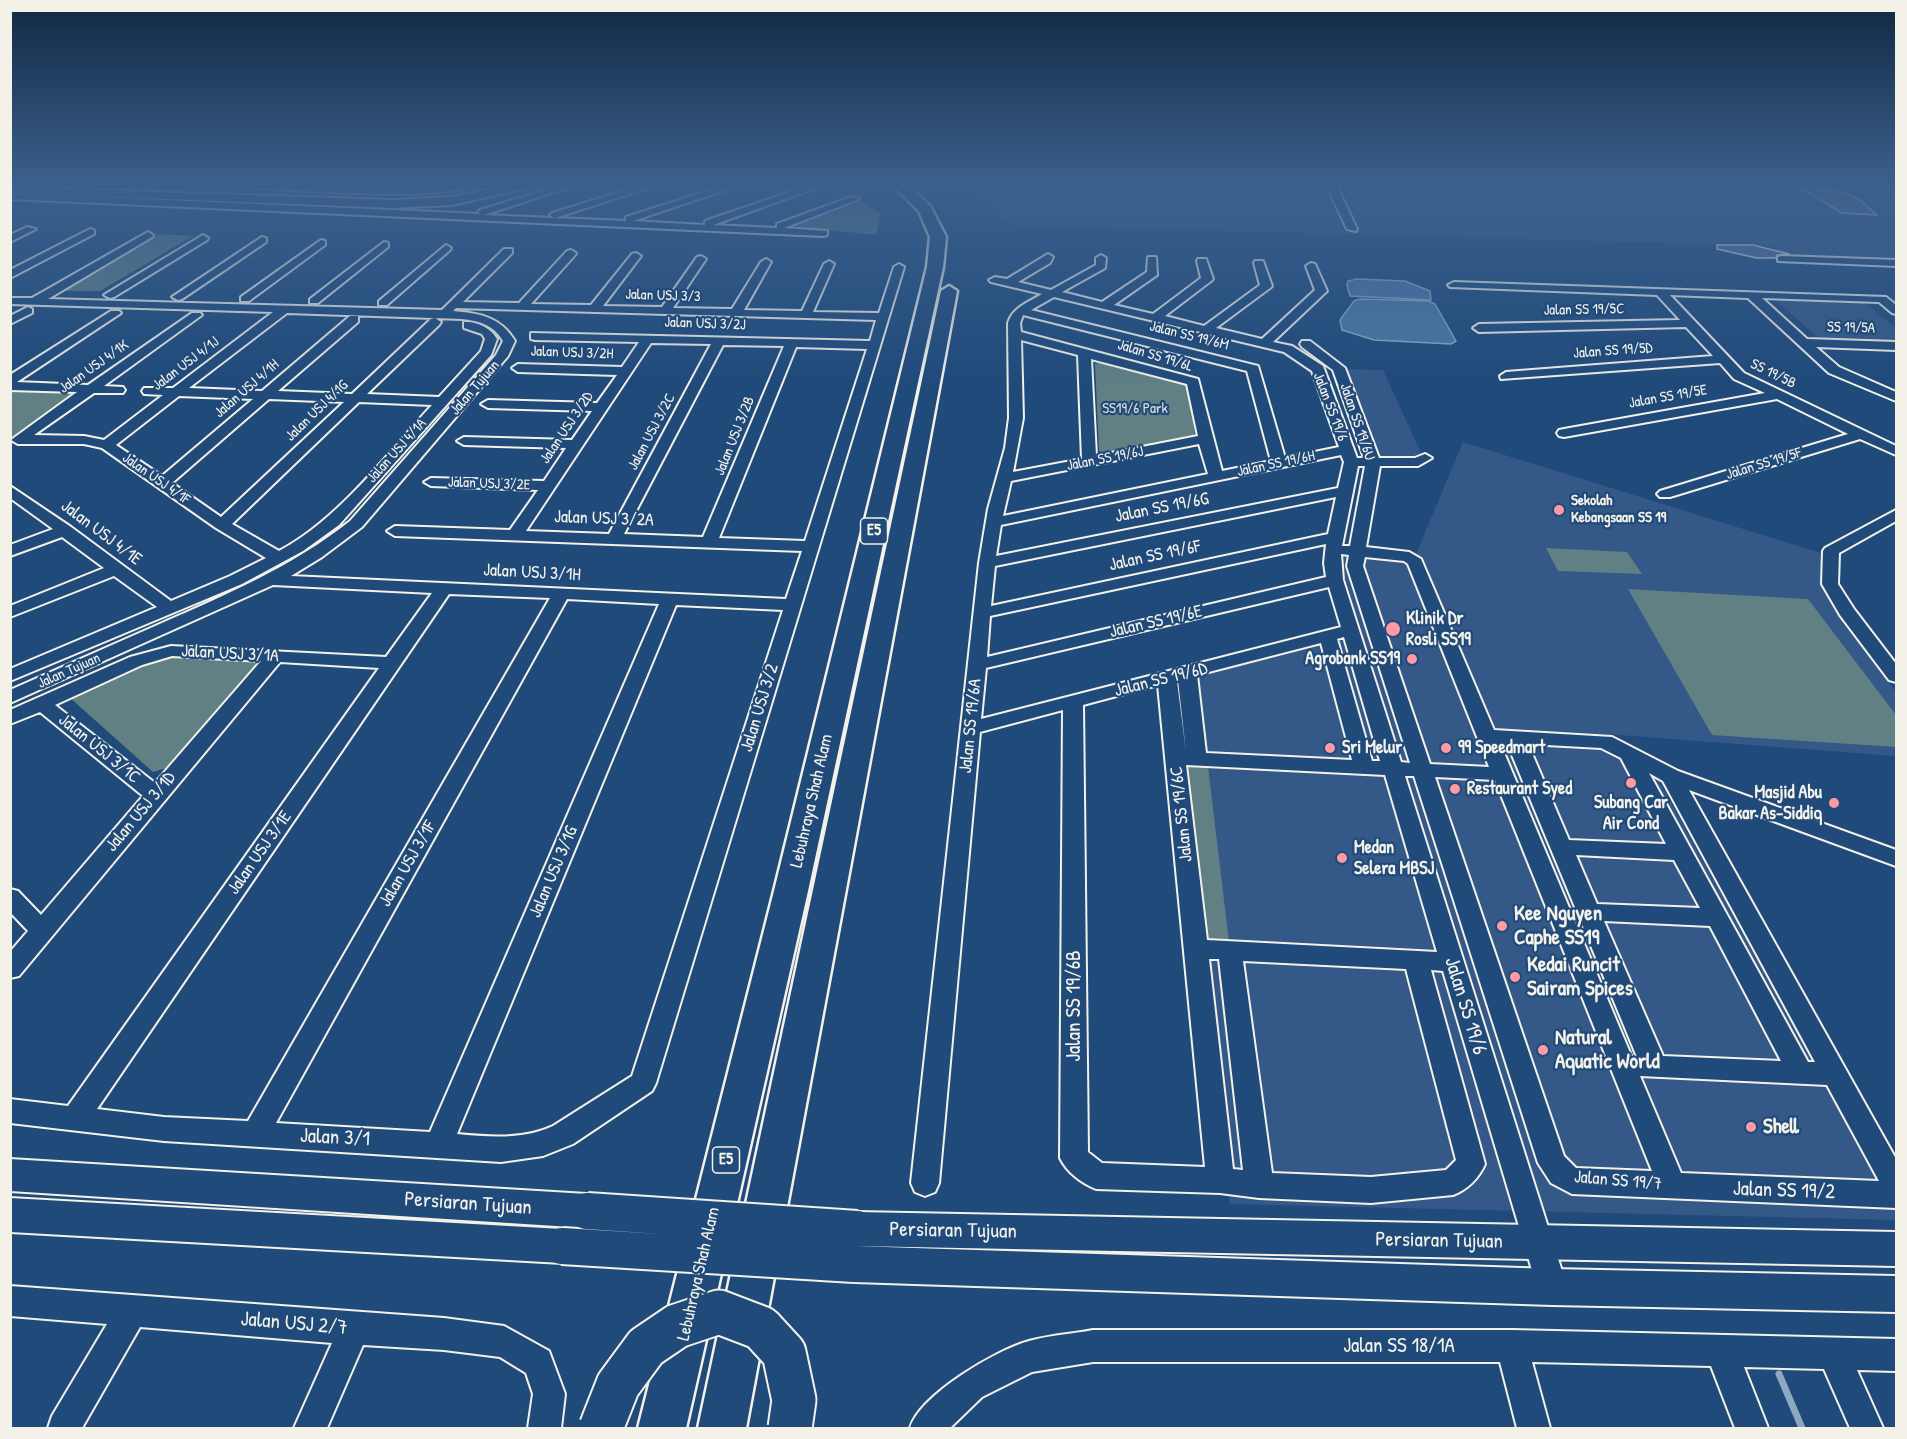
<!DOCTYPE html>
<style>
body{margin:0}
#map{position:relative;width:1907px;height:1439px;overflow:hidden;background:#1f4a7a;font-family:"Patrick Hand",sans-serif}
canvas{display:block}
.frame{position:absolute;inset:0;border:12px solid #f4f1e8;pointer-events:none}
</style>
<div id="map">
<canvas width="1907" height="1439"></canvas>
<div class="frame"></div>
</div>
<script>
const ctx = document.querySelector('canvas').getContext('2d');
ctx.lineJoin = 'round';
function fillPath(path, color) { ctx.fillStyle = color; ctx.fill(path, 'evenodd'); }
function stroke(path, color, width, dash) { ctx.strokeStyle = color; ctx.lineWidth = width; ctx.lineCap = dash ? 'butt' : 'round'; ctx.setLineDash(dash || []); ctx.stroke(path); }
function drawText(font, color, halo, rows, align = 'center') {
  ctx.font = font + ' "Patrick Hand",sans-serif'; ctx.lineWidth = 4.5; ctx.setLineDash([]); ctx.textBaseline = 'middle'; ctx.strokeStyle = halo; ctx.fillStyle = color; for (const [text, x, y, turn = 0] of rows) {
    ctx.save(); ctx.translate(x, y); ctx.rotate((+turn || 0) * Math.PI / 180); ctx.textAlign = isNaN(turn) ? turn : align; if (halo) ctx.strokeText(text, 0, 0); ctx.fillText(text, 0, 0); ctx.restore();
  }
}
fillPath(new Path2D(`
 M968,184H1896V264L1782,261L1773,246L1747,245L1010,225Z
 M1772,297L1861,300L1896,328V344L1823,342Z
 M1342,369L1383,370L1423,457L1415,461H1377Z
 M1463,442L1824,554L1821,583L1835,611L1896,692V756L1605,734L1645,755L1896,1212V1220L1230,1204L1170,684L1358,635L1338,567L1342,556L1419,562L1416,554Z`), '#345887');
fillPath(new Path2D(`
 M859,201L881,213L876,235L792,226Z
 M157,234L193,236L100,291H60Z
 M1103,362L1189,383L1195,437L1106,455L1099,451L1095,364Z
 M11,389L77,391L11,438Z
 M1546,548L1627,552L1642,574L1558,571Z
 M1628,589L1808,599L1896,715V747L1712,735Z
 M171,655L262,660L173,766L153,772L68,696L136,665Z
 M1185,765L1208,766L1229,942L1203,941Z`), '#608084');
const water = new Path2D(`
 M1357,279L1405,281L1430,291L1431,300L1350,296L1347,285L1348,281Z
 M1360,299L1428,301L1435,304L1456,341L1451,344L1374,340L1342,330L1340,320L1354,301Z`);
fillPath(water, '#4a77a5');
stroke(water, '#8ea8c0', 1.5);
stroke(new Path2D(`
 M1779,1374L1802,1428`), '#8ea8c0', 7);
const building = new Path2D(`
 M1799,187L1846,193L1860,200L1877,215L1842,213Z
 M1717,245H1753L1789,254L1777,255L1776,258H1757L1717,249Z`);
fillPath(building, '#586e9e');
stroke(building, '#f4f1e8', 1.5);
const minor = new Path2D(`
 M236,184L406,188L475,184C446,203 283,189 240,187Z
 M565,184H579L484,215L554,218L550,215L552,213L646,184H660L555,218L626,221V217L729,184H743L633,221L705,225V221L813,184H827L713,225L777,228V224L851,197L859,199L784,228L827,231V235L823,236L10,199V193L481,214L478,212L480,210Z
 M1326,184H1336L1357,229L1356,231L1347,229Z
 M27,227L36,229L10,242V235Z
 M90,229L94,230V234L10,278V270Z
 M148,232L153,235L152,237L48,299L442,310L504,249H512V253L463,302L519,303L567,251L571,250L576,253L575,255L531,304L591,305L632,254L636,253L641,256L603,306L662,307L697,257L701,256L706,259L673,308L732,309L761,262L766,259L771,262L744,310L802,311L824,264L829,261L834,264L813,312L879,313L894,267L899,264L904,267L656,1083L652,1091L573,1144L543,1156L501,1162L164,1141L10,1123V1099L68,1106L379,668L280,662L19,976L10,978V952L28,931L10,912V889L18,891L41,915L143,796L40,712L10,724V710L130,657L171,646L386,657L432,593L273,585L10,703V690C61,668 111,645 162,623C228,594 293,566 350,521L496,355L503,341C494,325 479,321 462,319L287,313L189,388L262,391L350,316H358V322L278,391L352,394L431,319L435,318L441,322L439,325L367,394L439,397L481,351L485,339L482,334L464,328V322C477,321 491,328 497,339L491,355L339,525L303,551L242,584L10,681V669L157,607L114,576L10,617V606L104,568L62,537L10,556V545L53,529L10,498V486L71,527L171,601L230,576L266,558L216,528L102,448L84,444H18L11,440L77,392L10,390V375L111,311H119L121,313L17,382L88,385L192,313H200L202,315L104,386L123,387L125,390L123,393H94L34,435L84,436L104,440L163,395L144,394L142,391L144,388H173L273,312L10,304V298H32ZM456,308L876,320L870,341L531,333V339L535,340L639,342L622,367L518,364L512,368L518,372L617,375L597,403L488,400L481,404L488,408L592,411L572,440L464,437L457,441L464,445L566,448L544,481L431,478L424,482L431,486L538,490L510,530L395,526L387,531L395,536L802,551L786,599L291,576L322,557L362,527L508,356L515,341C501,317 479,313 453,311ZM651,343L711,344L609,534L526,531ZM723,345L784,346L703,537L624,534ZM796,347L867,349L805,541L719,538ZM179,396L253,399L162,476L116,445ZM269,399L344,402L221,517L172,483ZM359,402L432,405C387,454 338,520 279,551L232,524ZM449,594L550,598L248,1121L164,1117L97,1109ZM567,599L659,604L430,1132L276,1123ZM676,605L783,610L632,1076L553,1126C523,1140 489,1137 457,1134ZM172,656L261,661L155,783L55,705L142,665Z
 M203,235L208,238L207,240L114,297L110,298L104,295Z
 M262,237L266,238V242L182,299L178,300L172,297Z
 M321,240L325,241V245L249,301H241V297Z
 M384,242L388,243V247L318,303H310V299Z
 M446,245L451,248L450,250L387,305H379V301Z
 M1048,254L1053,257L1050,263L1018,282L1051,290L1096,265V258L1101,255L1106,258L1105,268L1062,292L1102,302L1147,272L1148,257H1156L1157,275L1114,305L1153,314L1201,278L1197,261L1198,259H1206L1213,279L1211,281L1165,316L1204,326L1260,285L1254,263L1255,261H1263L1272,286L1270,288L1216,328L1262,339L1315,290L1306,266L1311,263L1315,264L1327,291L1273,342L1292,346L1323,366L1357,458H1364L1333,370L1302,347L1300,344L1302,341H1310L1345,368L1379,458H1415L1425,454L1432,458L1418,466H1380L1366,547L1409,552L1421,559L1494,730L1612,737L1678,771L1896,850V866L1689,790L1896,1159V1208L1572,1194L1551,1183L1538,1163L1414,776H1405L1567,1287L1563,1298L1552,1302L1541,1298L1537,1287L1443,971L1431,970L1485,1164C1479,1178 1467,1190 1453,1195L1371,1203L1259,1198L1220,1193L1096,1189C1081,1183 1067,1172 1060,1158L1063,710L980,732L939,1183L935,1192L925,1196L915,1192L911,1183L979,563L988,509L1005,448L1009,418L1008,323C1013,307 1029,302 1042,294L991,282L989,280L995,277L1007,279ZM1054,297L1284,352L1312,371L1339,447L1285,458L1258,366L1031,310ZM1023,315L1247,371L1271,461L1222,471L1198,379L1021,332L1020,323ZM1021,340L1078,355L1082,459L1013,472L1023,418ZM1091,359L1187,384L1198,436L1096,456ZM1199,444L1208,474L1003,516L1011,481ZM1341,455L1344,462L1338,488L996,556L1001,525ZM1358,466H1365L1350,546H1342ZM1336,497L1328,534L991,606L995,566ZM1326,544L1324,563L1326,577L987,657L990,616ZM1341,554L1349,555L1347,566L1410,763L1401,762L1343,580ZM1365,557L1404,561L1408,564L1489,767L1430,764L1363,566ZM1329,587L1341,627L981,719L986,668ZM1344,637L1380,761H1372L1337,639ZM1321,643L1352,760L1206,753L1197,675ZM1178,680L1186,752L1177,681ZM1158,685L1205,1167L1102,1163L1088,1152L1083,705ZM1500,743H1507L1637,1057L1633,1060ZM1528,744L1601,748L1621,758L1666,844L1569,840ZM1186,765L1385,775L1437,952L1207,940ZM1649,773L1663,781L1815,1062H1808ZM1435,777L1495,780L1652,1171L1576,1168L1564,1156ZM1576,855L1674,860L1700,908L1597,904ZM1604,921L1710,926L1781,1061L1663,1056ZM1209,959H1219L1243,1170L1233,1169ZM1243,961L1406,969L1456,1160L1446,1170L1371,1177L1272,1173ZM1640,1076L1827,1085L1879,1181L1681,1173Z
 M1782,256L1896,260V266L1778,261V257Z
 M1454,282L1886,297L1896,305V314L1892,313L1879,302L1762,298L1807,339L1896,342V350L1816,347L1839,367L1896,392V401L1829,373L1748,298L1670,295L1744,373L1896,446V455L1860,439L1670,497H1660L1657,494L1660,491L1848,434L1777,399L1564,437L1559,436L1557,433L1559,430L1564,429L1765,393L1734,379L1720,363L1501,379L1500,376L1506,372L1713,356L1686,327L1479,332L1473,328L1479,324L1680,320L1657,295L1450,287L1448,285Z
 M28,307L32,309V313L10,324V316Z
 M1896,510V521L1839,553L1838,584L1854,609L1896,664V682L1889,680L1840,615L1822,584L1823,551L1825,548Z
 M10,1286L444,1318L504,1326L549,1351L565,1394L561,1428H528L533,1394L526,1373L500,1357L444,1350L363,1345L327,1428H294L332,1343L140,1327L82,1428H48L52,1416L107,1324L10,1316Z
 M1093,1330H1512L1896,1339V1371L1857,1370L1883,1428H1850L1824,1369L1744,1367L1768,1428H1735L1711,1366L1532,1362L1550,1428H1517L1500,1362H1093L1032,1372L982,1397L950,1428H910C920,1395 996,1350 1029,1341C1050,1335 1072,1334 1093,1330Z`);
const major = new Path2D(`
 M515,184H538L532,187L452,205L394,208L10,193V187L394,200L452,197Z
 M10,1159L587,1194L600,1199L605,1211L600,1223L587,1228L10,1191Z
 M10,1198L562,1229L575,1234L580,1246L575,1258L562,1263L10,1232Z
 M857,1212L1896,1232V1266L857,1246L844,1241L839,1229L844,1217Z
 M854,1246L1552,1269L1896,1276V1312L1552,1305L854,1282L841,1277L836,1264L841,1251Z`);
const highway = new Path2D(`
 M892,184H907L930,206L946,237L943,267L808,891L686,1428H638L774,891L927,267L930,237L919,211Z
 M949,286L957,291L746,1428H698L941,291Z`);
stroke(minor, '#f4f1e8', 4);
stroke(major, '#f4f1e8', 4);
stroke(highway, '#f4f1e8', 5);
fillPath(minor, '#1f4a7a');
fillPath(major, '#1f4a7a');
fillPath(highway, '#1f4a7a');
const majorBridge = new Path2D(`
 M587,1211L857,1229
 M562,1246L854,1264`);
const highwayBridge = new Path2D(`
 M601,1428L618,1385L646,1347L677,1326L719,1312L761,1328L784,1353L794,1400L790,1428`);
stroke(majorBridge, '#f4f1e8', 40, []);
stroke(highwayBridge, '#f4f1e8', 47, []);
stroke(majorBridge, '#1f4a7a', 36);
stroke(highwayBridge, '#1f4a7a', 43);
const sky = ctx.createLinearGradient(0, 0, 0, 386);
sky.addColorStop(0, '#112943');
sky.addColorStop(0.48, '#3c608d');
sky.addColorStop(1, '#3c608d00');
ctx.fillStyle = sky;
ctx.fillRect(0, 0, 1907, 386);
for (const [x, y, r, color] of [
 [1559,510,6,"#ff9aa2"],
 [1393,629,8,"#ff9aa2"],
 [1412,659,6,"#ff9aa2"],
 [1330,748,6,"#ff9aa2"],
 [1446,748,6,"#ff9aa2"],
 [1631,783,6,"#ff9aa2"],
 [1455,789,6,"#ff9aa2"],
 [1834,803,6,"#ff9aa2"],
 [1342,858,6,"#ff9aa2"],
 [1502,926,6,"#ff9aa2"],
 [1515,977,6,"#ff9aa2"],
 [1543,1050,6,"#ff9aa2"],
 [1751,1127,6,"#ff9aa2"]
]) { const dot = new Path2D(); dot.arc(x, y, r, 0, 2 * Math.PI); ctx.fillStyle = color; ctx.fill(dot); stroke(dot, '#1f4a7a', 2); }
drawText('15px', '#f4f1e8', '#1f4a7a', [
 ["Jalan USJ 3/3",663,296,2],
 ["Jalan SS 19/5C",1584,310,-1],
 ["Jalan USJ 3/2J",705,324,2],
 ["SS 19/5A",1851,328,2],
 ["Jalan SS 19/6M",1189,336,14],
 ["Jalan SS 19/5D",1613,351,-4],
 ["Jalan USJ 3/2H",572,353,2],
 ["Jalan SS 19/6L",1155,356,17],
 ["Jalan USJ 4/1J",186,364,-37],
 ["Jalan USJ 4/1K",94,367,-35],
 ["SS 19/5B",1773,374,26],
 ["Jalan Tujuan",475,388,-49],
 ["Jalan USJ 4/1H",247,389,-41],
 ["Jalan SS 19/5E",1668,397,-10],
 ["Jalan SS 19/6",1330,407,69],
 ["Jalan USJ 4/1G",317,411,-44],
 ["Jalan SS 19/6U",1357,422,71],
 ["Jalan USJ 3/2D",567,428,-56],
 ["Jalan USJ 3/2C",652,432,-62],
 ["Jalan USJ 3/2B",735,436,-68],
 ["Jalan USJ 4/1A",397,451,-48],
 ["Jalan SS 19/6J",1105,459,-11],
 ["Jalan SS 19/6H",1276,464,-12],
 ["Jalan SS 19/5F",1764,464,-17],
 ["Jalan USJ 4/1F",156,479,35],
 ["Jalan USJ 3/2E",489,484,2],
 ["Jalan Tujuan",69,671,-24]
]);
drawText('15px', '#dee0d9', '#1f4a7a', [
 ["SS19/6 Park",1135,409]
]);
drawText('bold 15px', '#f4f1e8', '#1f4a7a', [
 ["Sekolah",1571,501],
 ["Kebangsaan SS 19",1571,518]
], 'left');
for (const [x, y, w] of [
 [874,531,27],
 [726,1160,27]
]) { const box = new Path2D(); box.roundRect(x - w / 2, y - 13, w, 26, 4.5); ctx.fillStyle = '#1f4a7a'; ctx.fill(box); stroke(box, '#f4f1e8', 1.5); }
drawText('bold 16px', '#f4f1e8', null, [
 ["E5",874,531],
 ["E5",726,1160]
]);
drawText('18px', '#f4f1e8', '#1f4a7a', [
 ["Jalan SS 19/6G",1162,508,-11],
 ["Jalan USJ 3/2A",604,519,2],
 ["Jalan USJ 4/1E",101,533,37],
 ["Jalan SS 19/6F",1155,556,-12],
 ["Jalan USJ 3/1H",532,573,3],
 ["Jalan SS 19/6E",1156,622,-13],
 ["Jalan USJ 3/1A",230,654,3],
 ["Jalan SS 19/6D",1161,680,-14],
 ["Jalan USJ 3/2",760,708,-73],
 ["Jalan SS 19/6A",971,726,-84],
 ["Jalan USJ 3/1C",99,749,39],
 ["Lebuhraya Shah Alam",812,801,-77],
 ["Jalan USJ 3/1D",141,812,-50],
 ["Jalan SS 19/6C",1182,814,-96],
 ["Jalan USJ 3/1E",260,853,-55],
 ["Jalan USJ 3/1F",408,864,-60],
 ["Jalan USJ 3/1G",554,872,-67],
 ["Jalan SS 19/7",1618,1181,5],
 ["Lebuhraya Shah Alam",699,1274,-77]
]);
drawText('bold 18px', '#f4f1e8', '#1f4a7a', [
 ["Klinik Dr",1406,619],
 ["Rosli SS19",1406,640],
 ["Agrobank SS19",1400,659,"right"],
 ["Sri Melur",1342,748],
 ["99 Speedmart",1458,748],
 ["Restaurant Syed",1467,789],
 ["Masjid Abu",1822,793,"right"],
 ["Bakar As-Siddiq",1822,814,"right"],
 ["Subang Car",1631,803,"center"],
 ["Air Cond",1631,824,"center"],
 ["Medan",1354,848],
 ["Selera MBSJ",1354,869]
], 'left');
drawText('bold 21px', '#f4f1e8', '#1f4a7a', [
 ["Kee Nguyen",1514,914],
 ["Caphe SS19",1514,938],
 ["Kedai Runcit",1527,965],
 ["Sairam Spices",1527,989],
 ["Natural",1555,1038],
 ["Aquatic World",1555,1062],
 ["Shell",1763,1127]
], 'left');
drawText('21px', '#f4f1e8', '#1f4a7a', [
 ["Jalan SS 19/6B",1074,1006,-90],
 ["Jalan SS 19/6",1465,1006,73],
 ["Jalan 3/1",335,1138,3],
 ["Jalan SS 19/2",1784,1191,2],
 ["Persiaran Tujuan",468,1204,4],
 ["Persiaran Tujuan",953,1231,1],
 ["Persiaran Tujuan",1439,1241,1],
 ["Jalan USJ 2/7",294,1324,5],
 ["Jalan SS 18/1A",1399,1346]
]);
</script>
